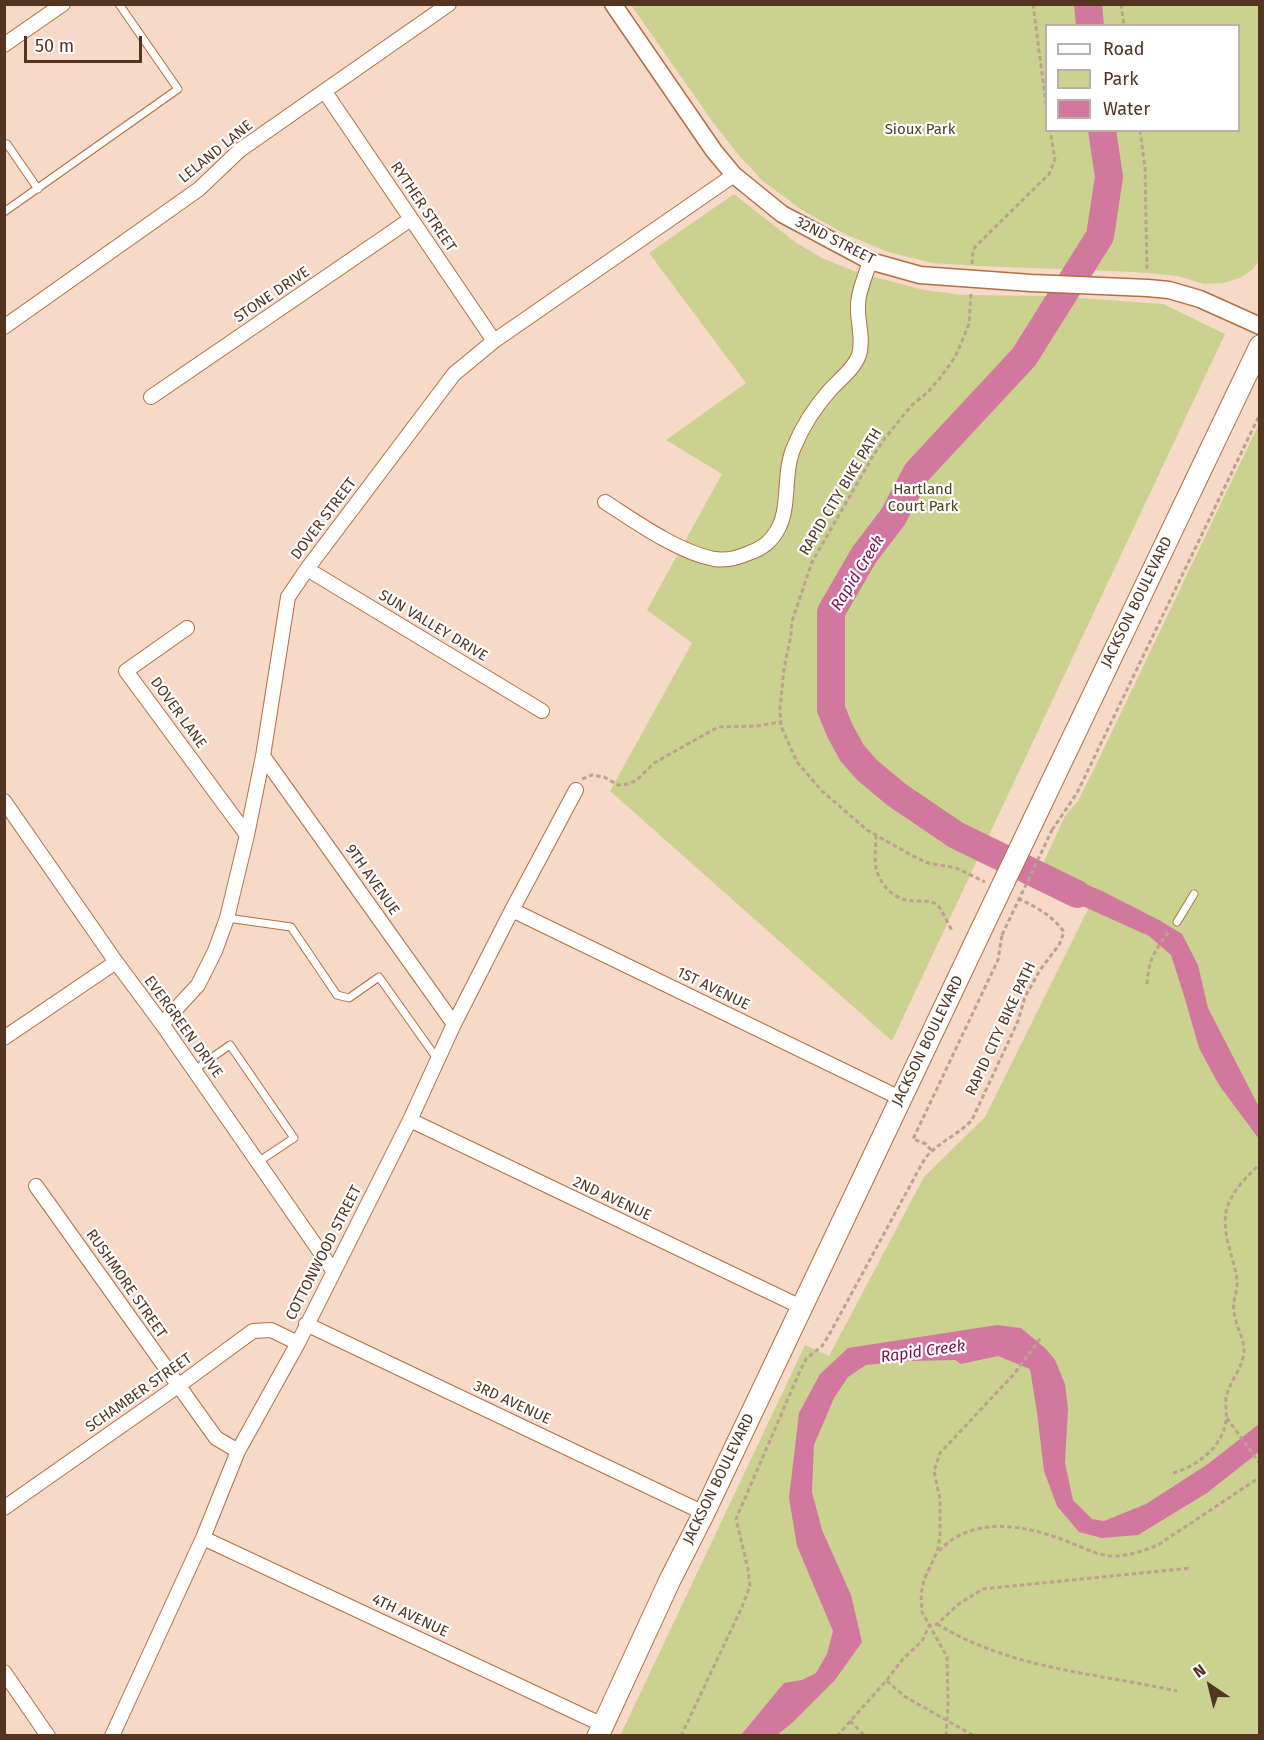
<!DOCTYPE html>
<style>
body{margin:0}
#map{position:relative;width:1264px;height:1740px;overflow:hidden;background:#f7d9c7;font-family:"Fira Sans",sans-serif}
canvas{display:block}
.frame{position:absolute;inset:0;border:6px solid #523421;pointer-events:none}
.legend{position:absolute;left:1045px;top:24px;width:195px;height:108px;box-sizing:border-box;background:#fff;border:2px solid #baaea6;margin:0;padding:8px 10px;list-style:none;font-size:18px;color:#523421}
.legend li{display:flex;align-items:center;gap:12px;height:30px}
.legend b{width:30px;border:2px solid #baaea6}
.north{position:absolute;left:1180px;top:1656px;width:60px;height:60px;-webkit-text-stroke:4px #fff;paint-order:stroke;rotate:325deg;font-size:16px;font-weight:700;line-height:24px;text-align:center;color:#523421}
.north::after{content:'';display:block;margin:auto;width:21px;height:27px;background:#523421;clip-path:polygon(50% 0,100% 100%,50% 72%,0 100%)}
.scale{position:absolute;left:24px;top:36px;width:118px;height:27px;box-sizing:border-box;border:3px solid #523421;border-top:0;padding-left:8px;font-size:18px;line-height:21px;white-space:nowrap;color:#523421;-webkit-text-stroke:4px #fff;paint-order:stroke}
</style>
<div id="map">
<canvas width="1264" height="1740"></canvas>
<div class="frame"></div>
<ul class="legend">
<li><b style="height:8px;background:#fff"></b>Road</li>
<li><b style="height:16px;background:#cbd290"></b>Park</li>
<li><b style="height:16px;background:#d2789f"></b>Water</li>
</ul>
<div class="north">N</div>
<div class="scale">50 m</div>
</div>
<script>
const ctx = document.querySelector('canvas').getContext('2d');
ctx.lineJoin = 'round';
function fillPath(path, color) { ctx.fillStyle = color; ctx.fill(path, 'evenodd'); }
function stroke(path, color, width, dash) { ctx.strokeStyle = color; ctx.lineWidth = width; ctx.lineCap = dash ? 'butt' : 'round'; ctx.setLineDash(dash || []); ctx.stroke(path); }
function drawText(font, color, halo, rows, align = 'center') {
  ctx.font = font + ' "Fira Sans",sans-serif'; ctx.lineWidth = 4.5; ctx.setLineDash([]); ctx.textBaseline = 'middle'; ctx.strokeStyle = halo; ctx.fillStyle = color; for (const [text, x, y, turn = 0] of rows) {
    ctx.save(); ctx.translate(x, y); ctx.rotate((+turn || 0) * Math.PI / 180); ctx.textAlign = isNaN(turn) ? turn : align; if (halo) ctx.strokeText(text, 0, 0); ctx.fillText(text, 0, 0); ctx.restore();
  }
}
fillPath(new Path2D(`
 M631,5H1259V261L1253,269L1240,278L1223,283L1204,284L1178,276L1135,272L978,266L932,263L888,252L847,235L802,210L764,182L741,158L712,121ZM1046,26H1238V130H1046Z
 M734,194L795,242L822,258L854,271L878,278L924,290L964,295L1051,296L1163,304L1225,334L892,1041L610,791L692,643L647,610L722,474L666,440L746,383L649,253Z
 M1259,424V1735L620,1736L805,1345L829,1356L924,1177L985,1117L1092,901L1038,874L1065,816L1078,801L1095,767Z`), '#cbd290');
fillPath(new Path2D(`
 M1047,868L1102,891L1159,920L1182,934L1198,965L1208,1008L1259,1107V1139L1219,1085L1199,1048L1185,999L1171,955L1149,936L1038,886Z
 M997,1325L1021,1328L1046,1349L1055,1360L1065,1384L1068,1409L1065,1463L1073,1500L1092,1519L1104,1521L1146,1504L1208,1464L1259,1424V1452L1207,1493L1138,1535L1102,1538L1079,1532L1057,1506L1044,1471L1037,1413L1030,1369L998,1356L961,1364L955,1360L909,1361L866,1365L848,1377L834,1398L814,1445L812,1492L822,1530L851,1595L862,1642L835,1680L792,1723L777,1735H741L784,1683L802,1680L816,1673L827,1654L833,1631L797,1546L789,1498L799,1413L820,1374L848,1348Z`), '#d2789f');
stroke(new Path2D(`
 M1088,4L1090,26
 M1077,894L956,835L897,795L867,770L852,753L840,731L831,709V612L864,555L893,517L917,472L1024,357L1100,236L1109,177L1102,130`), '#d2789f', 28);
const service = new Path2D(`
 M7,144L38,189
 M4,212L178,89L119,4
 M227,918L291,927L337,995L349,998L379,977L438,1060
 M1177,922L1194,894
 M194,1070L230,1045L294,1138L258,1162`);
const minor = new Path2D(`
 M4,45L63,4
 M325,92L494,341
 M4,327L199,189L240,150L449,4
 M151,397L411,219
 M605,502C636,522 678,552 714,559C727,561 738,558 749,553C763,548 772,541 779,527C790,505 783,472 794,447C803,425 815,407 830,390C840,379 854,369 859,355C864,338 857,322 858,305C858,291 866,275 870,261
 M307,569L542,711
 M187,628L126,671L247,835
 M263,756L454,1024
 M4,801L116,962L162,1024L334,1272
 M512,910L900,1098
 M162,1024L198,985L215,951L227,918L247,835L263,756L288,597L307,569L454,374L494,341L734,175
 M4,1038L116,962
 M410,1120L801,1307
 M36,1186L216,1438L238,1451
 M306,1324L704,1513
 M4,1508L178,1386L253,1331L271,1330L298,1343
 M203,1538L603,1725
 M4,1672L48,1736
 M112,1736L203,1538L238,1451L298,1343L410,1120L454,1024L512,910L576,790`);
const tertiary = new Path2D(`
 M613,4L714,151L734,175L782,214L870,261L920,275L1031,283L1148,288L1169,290L1200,299L1260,326`);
const primary = new Path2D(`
 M1034,819L1260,346
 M598,1736L670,1580L704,1513L983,926`);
stroke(service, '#b36f42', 9);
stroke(minor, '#b36f42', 16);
stroke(tertiary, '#b36f42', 19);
stroke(primary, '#b36f42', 23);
stroke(new Path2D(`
 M1033,4L1046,104
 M1121,4L1124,26
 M1140,130L1145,168L1147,269
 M972,264L973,250L977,245L1049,174L1055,160L1050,130
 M971,294L969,324L958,351L951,363L940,378L928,392L912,405L885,438L873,456L812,562L792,621L791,635L784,668L780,709L781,726L797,762L822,791L867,830L911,855L928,863L956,868L985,882
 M582,779L592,775L604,777L618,785L628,784L637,780L654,763L718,727L756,726L781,722
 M1052,830L1077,793L1260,414
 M876,835C876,846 874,858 876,868C881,888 897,902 917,901C925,901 933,900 939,907C942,910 949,926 953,932
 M1147,984C1149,957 1155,951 1170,930
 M931,1150L926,1144L913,1139L998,960L1002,935
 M1227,1418L1260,1464
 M1173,1473C1198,1466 1222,1447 1226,1421C1227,1414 1225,1406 1226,1398C1229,1382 1243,1368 1244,1351C1244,1337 1235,1325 1234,1311C1232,1301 1238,1291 1237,1280C1234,1257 1222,1236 1226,1212C1230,1193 1246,1177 1260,1164
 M939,1551C943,1547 948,1542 953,1539C988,1517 1034,1528 1069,1542C1082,1547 1095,1554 1109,1556C1127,1557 1143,1551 1158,1545L1260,1477
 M937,1624C1010,1669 1095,1673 1177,1691
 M887,1681L904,1696L974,1736
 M850,1721L865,1736
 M681,1736L742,1607L750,1586L748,1569L736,1519L800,1371L806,1359L822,1346L829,1335L924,1160C936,1143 957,1136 972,1120L1018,1021L1025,997L1040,970L1059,945L1064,932C1051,914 1034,906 1015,897
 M837,1736L886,1681L902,1660L922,1641L929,1626L937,1624L960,1603L983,1589L1191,1568
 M946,1736L948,1703L947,1657L922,1612L921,1595L924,1580L937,1552L940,1537V1499L934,1471L940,1453L1014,1374L1042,1336`), '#bea08e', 3, [4.5, 3]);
stroke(service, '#fff', 7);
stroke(minor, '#fff', 14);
stroke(tertiary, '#fff', 16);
stroke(primary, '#fff', 21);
const primaryBridge = new Path2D(`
 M983,926L1034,819`);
stroke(primaryBridge, '#b36f42', 23, []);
stroke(new Path2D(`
 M1002,935L1052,830`), '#bea08e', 3, [4.5, 3]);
stroke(primaryBridge, '#fff', 21);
drawText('15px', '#43471e', '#fff', [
 ["Sioux Park",920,130],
 ["Hartland",923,490],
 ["Court Park",923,507]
]);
drawText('15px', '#523421', '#fff', [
 ["LELAND LANE",216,152,-39],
 ["RYTHER STREET",423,207,56],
 ["32ND STREET",835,241,27],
 ["STONE DRIVE",272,295,-34],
 ["RAPID CITY BIKE PATH",841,492,-59],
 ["DOVER STREET",324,519,-53],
 ["JACKSON BOULEVARD",1137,602,-64],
 ["SUN VALLEY DRIVE",433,626,31],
 ["DOVER LANE",178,713,54],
 ["9TH AVENUE",372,880,55],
 ["1ST AVENUE",713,989,26],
 ["EVERGREEN DRIVE",183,1027,54],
 ["RAPID CITY BIKE PATH",1001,1029,-65],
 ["JACKSON BOULEVARD",928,1041,-64],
 ["2ND AVENUE",612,1199,25],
 ["COTTONWOOD STREET",324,1253,-63],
 ["RUSHMORE STREET",126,1284,55],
 ["SCHAMBER STREET",139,1393,-35],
 ["3RD AVENUE",512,1403,25],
 ["JACKSON BOULEVARD",719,1479,-64],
 ["4TH AVENUE",410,1616,25]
]);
drawText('italic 16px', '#7d0e4c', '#fff', [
 ["Rapid Creek",858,573,-58],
 ["Rapid Creek",923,1352,-8]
]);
</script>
